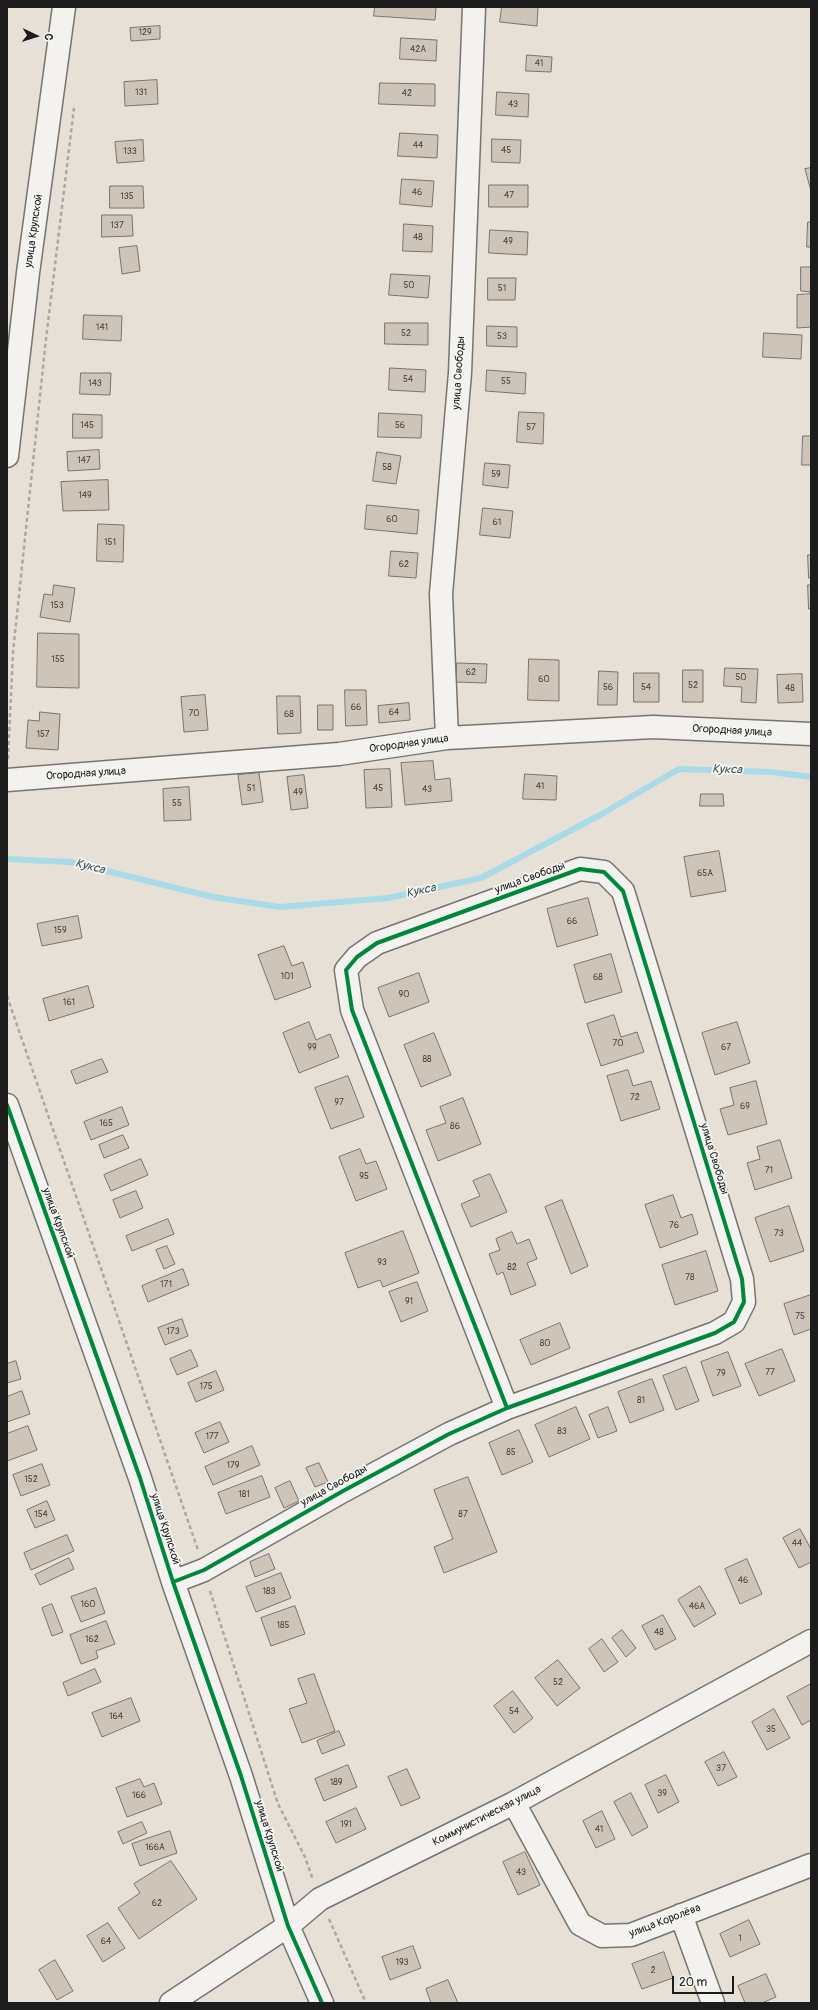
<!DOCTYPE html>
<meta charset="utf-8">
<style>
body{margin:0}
#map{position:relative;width:818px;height:2010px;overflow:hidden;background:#e6e0d7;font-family:Pangolin,sans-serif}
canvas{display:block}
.frame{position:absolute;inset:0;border:8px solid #1c1c1c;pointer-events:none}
.north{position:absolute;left:16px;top:16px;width:40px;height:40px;-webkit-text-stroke:3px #f6f6f2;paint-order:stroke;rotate:94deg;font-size:11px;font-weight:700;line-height:16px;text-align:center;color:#1c1c1c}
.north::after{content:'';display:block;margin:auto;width:14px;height:18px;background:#1c1c1c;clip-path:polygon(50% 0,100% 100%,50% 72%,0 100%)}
.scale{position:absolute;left:672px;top:1976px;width:62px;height:18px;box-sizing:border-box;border:2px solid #1c1c1c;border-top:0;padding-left:5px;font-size:12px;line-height:14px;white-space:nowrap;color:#1c1c1c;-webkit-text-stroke:3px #f6f6f2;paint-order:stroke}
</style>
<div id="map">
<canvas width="818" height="2010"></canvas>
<div class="frame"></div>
<div class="north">С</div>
<div class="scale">20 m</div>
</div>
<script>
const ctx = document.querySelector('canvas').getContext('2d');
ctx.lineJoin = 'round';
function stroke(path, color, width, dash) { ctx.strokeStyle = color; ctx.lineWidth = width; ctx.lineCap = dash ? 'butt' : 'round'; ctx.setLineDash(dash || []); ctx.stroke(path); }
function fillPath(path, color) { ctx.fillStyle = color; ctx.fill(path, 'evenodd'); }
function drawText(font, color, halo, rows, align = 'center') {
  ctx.font = font + ' Pangolin,sans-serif'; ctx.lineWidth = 3.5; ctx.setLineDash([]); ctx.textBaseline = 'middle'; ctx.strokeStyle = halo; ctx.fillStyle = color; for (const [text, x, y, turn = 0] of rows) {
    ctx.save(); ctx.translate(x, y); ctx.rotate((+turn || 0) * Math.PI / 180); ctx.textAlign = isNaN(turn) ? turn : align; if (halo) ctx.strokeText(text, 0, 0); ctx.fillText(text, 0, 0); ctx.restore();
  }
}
stroke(new Path2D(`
 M7,859L70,862L213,897L280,907L388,898L481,878L600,815L679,769L771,772L811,777`), '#a8dae7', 6);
const building = new Path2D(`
 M375,7H436L435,20L374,16Z
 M502,7H538L537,26L500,22Z
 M160,26V39L131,41L130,28Z
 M401,38L437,40L436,61L400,59Z
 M527,55L552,57L551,72L526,71Z
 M157,80L158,104L125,106L124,82Z
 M380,83L435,84V106L379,104Z
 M497,92L529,94L528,117L496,115Z
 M400,133L438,135L437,158L398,156Z
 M492,139L521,140L520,163L492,162Z
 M143,140L144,161L117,163L115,142Z
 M811,168V191L805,169Z
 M402,179L434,181L432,207L400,204Z
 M489,185H528V207H489Z
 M110,186H143L144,208H110Z
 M102,215H132L133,236L102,237Z
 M808,222H811V247H807Z
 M404,224L433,226L432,252L403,251Z
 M490,230L528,232L527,255L489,253Z
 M137,246L140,271L122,274L119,248Z
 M801,267H811V292L801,291Z
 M391,274L430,276L428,298L389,295Z
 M488,278H516L515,300H488Z
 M811,294V327L797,328V295Z
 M84,315L122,316L121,341L83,339Z
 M385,323H428V345L385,344Z
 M487,326L517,327V347L487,346Z
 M764,333L802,335L801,359L763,357Z
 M390,368L426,370L425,392L389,390Z
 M487,370L526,373L525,394L486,391Z
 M81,373H111L110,395L80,394Z
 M519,412L544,413L543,444L517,442Z
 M379,413L422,415L421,438L378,437Z
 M73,414L102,415V438H73Z
 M803,436H811V465H802Z
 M99,450L100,469L68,471L67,452Z
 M377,452L401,456L396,484L373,481Z
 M485,463L510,465L508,488L483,485Z
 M108,480L109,510L63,511L61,482Z
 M367,505L419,510L417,534L365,529Z
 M483,508L513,511L510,538L480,535Z
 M98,524L124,525L123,562L97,561Z
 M391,551L418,553L416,578L389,576Z
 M808,555H811V578H809Z
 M54,585L75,588L70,622L40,617L44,594L52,595Z
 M808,585H811V609H809Z
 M38,633L79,634V688L37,687Z
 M529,659L559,660V701L528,700Z
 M457,663L487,664L486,683L456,682Z
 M725,668L758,669L756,703L741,702L742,687L724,686Z
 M683,670H703V702H683Z
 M599,671L618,672L617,705H598Z
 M634,673H659V702H634Z
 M802,674L803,702L778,703L777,675Z
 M345,690H366L367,725L346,726Z
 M205,695L208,730L184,732L181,697Z
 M277,696H300L301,733L278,734Z
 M409,703L410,720L379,723L378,706Z
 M318,705H333V730H318Z
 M40,712L60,714L58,750L26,748L28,720L39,721Z
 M433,761L435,780L450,778L452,801L405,805L401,763Z
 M390,769L392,807L366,808L364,770Z
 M259,773L263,802L242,805L238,775Z
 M525,774L557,776L556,800L523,799Z
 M304,775L308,808L291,810L287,777Z
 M189,787L191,820L164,821L163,789Z
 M701,794H723L724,806H700Z
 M719,851L726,891L691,897L684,857Z
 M588,898L598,935L557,947L547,909Z
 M78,916L82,938L42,946L37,924Z
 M284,946L292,966L303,962L311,987L275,1000L258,955Z
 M611,954L622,992L585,1003L574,965Z
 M419,973L429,1002L389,1017L378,988Z
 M88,986L94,1007L49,1021L43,999Z
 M614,1015L621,1037L637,1032L644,1052L601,1066L587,1024Z
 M309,1022L316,1040L330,1034L339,1057L299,1073L283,1033Z
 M737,1022L750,1063L715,1075L702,1033Z
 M434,1033L451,1075L421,1087L404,1045Z
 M102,1059L108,1072L76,1084L71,1071Z
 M628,1070L633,1086L651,1081L660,1109L621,1121L607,1076Z
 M348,1076L364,1117L331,1129L315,1088Z
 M756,1081L767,1124L728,1135L720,1109L734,1105L730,1088Z
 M463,1098L481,1144L438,1161L426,1130L446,1123L440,1107Z
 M122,1107L129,1125L91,1140L84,1122Z
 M123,1135L129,1148L104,1158L99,1145Z
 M780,1140L792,1178L755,1190L747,1163L760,1159L757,1147Z
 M360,1149L366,1164L376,1161L387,1189L356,1201L339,1157Z
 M141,1159L148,1175L111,1191L104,1175Z
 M490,1174L507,1212L471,1227L461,1204L480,1196L473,1181Z
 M136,1191L143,1208L120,1218L113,1200Z
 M673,1195L681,1218L692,1214L698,1234L660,1248L645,1205Z
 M562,1200L588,1266L571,1274L545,1207Z
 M789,1206L804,1251L770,1262L755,1218Z
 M168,1219L174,1234L132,1251L126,1236Z
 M403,1231L419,1273L383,1287L380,1280L358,1288L345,1253Z
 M512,1232L517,1244L529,1239L537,1259L527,1263L536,1285L511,1295L503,1272L497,1275L489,1254L500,1250L496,1239Z
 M167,1246L175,1264L164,1269L156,1250Z
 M706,1251L718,1291L675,1305L662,1265Z
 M183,1269L189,1285L148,1302L142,1286Z
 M417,1282L428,1311L401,1322L389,1292Z
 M811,1295V1329L794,1335L784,1304Z
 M182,1319L188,1336L165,1345L158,1328Z
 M560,1323L570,1348L531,1365L520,1340Z
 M782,1349L795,1381L759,1396L745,1364Z
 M191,1350L198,1366L177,1375L170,1359Z
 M728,1352L741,1386L713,1396L701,1362Z
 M16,1361L21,1379L7,1383V1364Z
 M686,1367L699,1401L676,1410L663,1376Z
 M216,1371L224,1390L196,1402L188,1383Z
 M652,1379L664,1410L630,1423L618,1392Z
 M22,1391L30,1414L7,1422V1397Z
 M576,1407L590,1439L549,1457L535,1425Z
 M608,1407L617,1431L598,1438L589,1415Z
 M220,1422L229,1442L204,1453L195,1433Z
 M28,1426L37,1450L7,1461V1434Z
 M519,1430L533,1462L502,1475L489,1443Z
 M252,1446L260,1465L213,1485L205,1467Z
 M319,1463L328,1482L315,1487L306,1468Z
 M42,1464L50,1485L21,1496L13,1475Z
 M262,1476L270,1497L226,1514L218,1493Z
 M468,1477L497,1552L444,1573L434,1547L453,1539L434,1490Z
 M290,1481L299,1501L284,1508L275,1488Z
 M47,1501L55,1520L35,1528L27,1510Z
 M800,1529L811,1549V1562L799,1568L783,1538Z
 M67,1535L74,1551L31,1570L24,1553Z
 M269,1554L275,1569L255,1577L250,1562Z
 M69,1558L74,1569L40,1585L35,1575Z
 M747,1559L762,1594L740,1604L725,1569Z
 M281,1573L291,1598L256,1612L246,1587Z
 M700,1586L716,1614L694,1627L678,1600Z
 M96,1588L105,1613L81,1622L71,1597Z
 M52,1604L63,1632L52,1636L42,1608Z
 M295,1606L305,1634L271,1646L261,1618Z
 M663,1615L676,1639L655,1650L642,1626Z
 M106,1621L115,1644L96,1651L98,1658L81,1664L70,1635Z
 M622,1630L636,1648L626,1657L612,1638Z
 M602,1639L618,1662L604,1672L589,1649Z
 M558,1660L580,1688L557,1706L535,1678Z
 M95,1669L101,1682L68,1696L63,1683Z
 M314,1674L335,1731L302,1743L289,1709L307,1703L298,1679Z
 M811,1684V1720L802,1725L787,1697Z
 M513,1691L533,1718L514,1733L494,1706Z
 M131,1698L140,1721L102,1737L92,1713Z
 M774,1709L790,1738L767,1750L752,1722Z
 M339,1731L345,1745L322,1754L317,1741Z
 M724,1752L737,1777L718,1786L705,1762Z
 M348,1765L357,1787L324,1801L315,1779Z
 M407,1769L420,1798L401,1806L388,1777Z
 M666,1775L679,1802L658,1813L645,1785Z
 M140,1779L144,1787L154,1783L162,1804L127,1817L116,1788Z
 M631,1793L648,1827L632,1836L614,1802Z
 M356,1808L366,1829L336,1843L326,1822Z
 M602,1811L615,1839L596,1848L583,1821Z
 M142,1822L147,1833L123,1844L118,1832Z
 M170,1831L177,1853L140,1866L132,1844Z
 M525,1852L540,1885L518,1895L503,1862Z
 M171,1861L197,1899L139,1939L118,1908L140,1893L134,1884Z
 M749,1920L760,1944L730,1957L720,1934Z
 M108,1923L125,1948L103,1962L87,1936Z
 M413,1946L421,1968L390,1980L382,1957Z
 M664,1952L673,1978L642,1989L632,1964Z
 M55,1960L73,1991L57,2000L39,1970Z
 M766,1974L776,1997L762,2003H745L738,1986Z
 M448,1980L458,2003H431L426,1989Z`);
fillPath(building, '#cec4b8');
stroke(building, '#777470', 1);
const minor = new Path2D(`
 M7,456L28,273L64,7
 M447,738L441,594L460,373L474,7
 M7,780L339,754L447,738L653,727L811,734
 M7,1105L140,1478L173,1582L241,1776L288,1926L322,2003
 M173,1582L204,1570L343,1491L449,1434L507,1408L715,1333L734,1322L744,1302L742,1279L623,891L604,872L580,869L377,943L357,957L346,970L352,1010L507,1408
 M514,1803L580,1924L602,1936L631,1935L811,1865
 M681,1915L713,2003
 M171,2003L288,1926L320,1899L514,1803L811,1641`);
stroke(minor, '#777470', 25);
stroke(new Path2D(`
 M8,759L13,652L46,339L74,108
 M7,996L198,1550
 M210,1591L278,1804L305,1857L313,1880
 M329,1919L366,2003`), '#a9a8a6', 2.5, [4, 3]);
stroke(minor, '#f3f2ef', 22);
stroke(new Path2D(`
 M7,1105L140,1478L173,1582L241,1776L288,1926L322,2003
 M173,1582L204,1570L343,1491L449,1434L507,1408L715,1333L734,1322L744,1302L742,1279L623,891L604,872L580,869L377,943L357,957L346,970L352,1010L507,1408`), '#00873e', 4);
drawText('9px', '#484643', null, [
 ["129",145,33],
 ["42А",418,50],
 ["41",539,64],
 ["131",141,93],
 ["42",407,94],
 ["43",513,105],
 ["44",418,146],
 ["45",506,151],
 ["133",130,152],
 ["46",417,193],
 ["47",509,196],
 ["135",127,197],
 ["137",117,226],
 ["48",418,238],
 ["49",508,242],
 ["50",409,286],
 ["51",502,289],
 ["141",102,328],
 ["52",406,334],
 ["53",502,337],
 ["54",408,380],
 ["55",506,382],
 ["143",95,384],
 ["145",87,426],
 ["56",400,426],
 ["57",531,428],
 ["147",84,461],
 ["58",387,468],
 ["59",496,475],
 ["149",85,496],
 ["60",392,520],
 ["61",497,523],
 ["151",110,543],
 ["62",404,565],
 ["153",57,606],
 ["155",58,660],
 ["62",471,673],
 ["50",741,678],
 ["60",544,680],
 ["52",693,686],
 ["56",608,688],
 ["54",646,688],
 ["48",790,689],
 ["66",356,708],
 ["64",394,713],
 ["70",194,714],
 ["68",289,715],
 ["157",43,735],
 ["41",540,787],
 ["51",251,789],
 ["45",378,789],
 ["43",427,790],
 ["49",298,793],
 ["55",177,804],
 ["65А",705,874],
 ["66",572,922],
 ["159",60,931],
 ["101",287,977],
 ["68",598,978],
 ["90",404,995],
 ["161",69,1003],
 ["70",618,1044],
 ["99",312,1048],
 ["67",726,1048],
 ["88",427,1060],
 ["72",635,1098],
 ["97",339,1103],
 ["69",745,1107],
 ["165",106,1124],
 ["86",455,1127],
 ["71",769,1171],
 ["95",364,1177],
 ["76",674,1226],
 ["73",779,1234],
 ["93",382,1263],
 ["82",512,1268],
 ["78",690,1278],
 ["171",166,1285],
 ["91",409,1302],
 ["75",800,1317],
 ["173",173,1332],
 ["80",545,1344],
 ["77",770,1373],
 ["79",721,1374],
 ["175",206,1387],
 ["81",641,1401],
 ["83",562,1432],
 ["177",212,1437],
 ["85",511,1453],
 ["179",233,1466],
 ["152",31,1480],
 ["181",244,1495],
 ["154",41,1515],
 ["87",463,1515],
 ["44",797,1544],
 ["46",743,1581],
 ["183",269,1592],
 ["160",88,1605],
 ["46А",697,1607],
 ["185",283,1626],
 ["48",659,1633],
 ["162",92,1640],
 ["52",558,1683],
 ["54",514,1712],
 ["164",116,1717],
 ["35",771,1730],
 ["37",721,1769],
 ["189",336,1783],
 ["39",662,1794],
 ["166",139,1796],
 ["191",346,1825],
 ["41",599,1830],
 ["166А",155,1848],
 ["43",521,1873],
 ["62",157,1904],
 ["1",740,1939],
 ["64",106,1942],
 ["193",402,1963],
 ["2",653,1971]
]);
drawText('11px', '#1c1c1c', '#f6f6f2', [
 ["улица Крупской",34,231,-82],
 ["улица Свободы",459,373,-86],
 ["Огородная улица",732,731,3],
 ["Огородная улица",409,744,-8],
 ["Огородная улица",86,774,-4],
 ["улица Свободы",530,878,-20],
 ["улица Свободы",714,1159,73],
 ["улица Крупской",58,1223,70],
 ["улица Свободы",334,1486,-29],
 ["улица Крупской",165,1529,72],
 ["Коммунистическая улица",487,1816,-27],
 ["улица Крупской",269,1836,73],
 ["улица Королёва",665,1921,-21]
]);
drawText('italic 12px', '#3e545b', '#f6f6f2', [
 ["Кукса",727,770,2],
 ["Кукса",90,867,14],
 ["Кукса",421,891,-12]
]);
</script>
